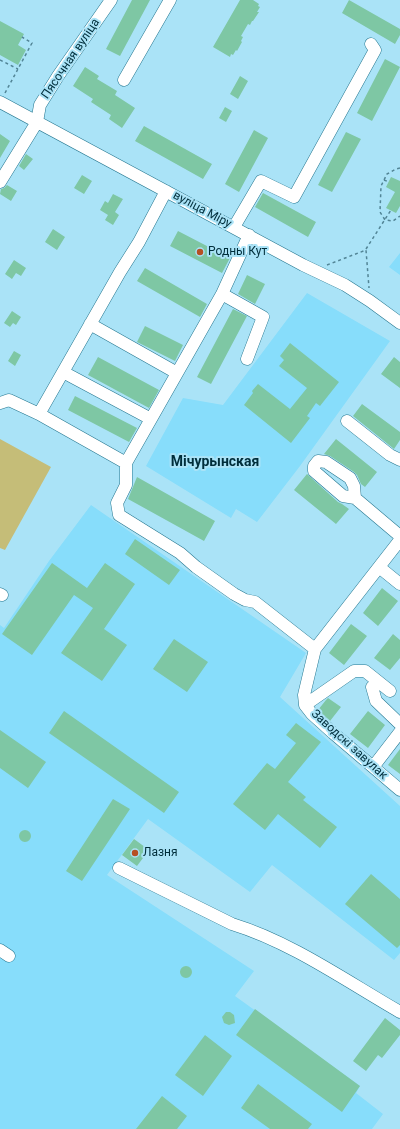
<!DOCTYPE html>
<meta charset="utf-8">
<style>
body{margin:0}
canvas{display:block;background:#aae3f7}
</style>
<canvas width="400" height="1129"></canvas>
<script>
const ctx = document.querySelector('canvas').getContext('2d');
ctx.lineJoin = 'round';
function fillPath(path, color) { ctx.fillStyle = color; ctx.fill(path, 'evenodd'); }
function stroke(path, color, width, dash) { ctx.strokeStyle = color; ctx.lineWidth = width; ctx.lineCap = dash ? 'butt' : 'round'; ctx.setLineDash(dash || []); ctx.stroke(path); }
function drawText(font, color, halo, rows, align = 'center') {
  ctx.font = font + ' Roboto,sans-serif'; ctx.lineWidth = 4; ctx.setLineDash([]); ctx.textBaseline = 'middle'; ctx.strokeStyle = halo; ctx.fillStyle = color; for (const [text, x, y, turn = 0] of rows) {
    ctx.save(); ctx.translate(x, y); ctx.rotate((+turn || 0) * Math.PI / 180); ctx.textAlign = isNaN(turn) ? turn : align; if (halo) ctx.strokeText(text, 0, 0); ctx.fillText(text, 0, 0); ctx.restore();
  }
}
fillPath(new Path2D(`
 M400,253V275L389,267Z
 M307,293L390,341L300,466L257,522L236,509L231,518L146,466L183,398L223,405Z
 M91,505L306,653L280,697L400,806V953L394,960L272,865L250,892L148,819L107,875L254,971L235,996L360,1086L356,1093L383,1114L372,1129H0V625L4,628L49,561Z`), '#87ddfb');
fillPath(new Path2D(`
 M0,439L51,467L5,550L0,548Z`), '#c5bd78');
fillPath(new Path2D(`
 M132,0H150L120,56L106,49Z
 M240,0H253L259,4L258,6L260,7L257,12H259L253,21H252L250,25L248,24L241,36L243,37L241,41L242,42L237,51L236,50L233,55L231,54L230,57L213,47Z
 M349,0L400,29V35L395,44L342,13Z
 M0,21L24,34L18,45L26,50L18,65L0,55Z
 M385,59L400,67L372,121L357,113Z
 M85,67L99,76L97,79L117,91L115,95L135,108L122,128L109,119L111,115L91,102L93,99L73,86Z
 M240,76L248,81L238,99L230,94Z
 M225,107L232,111L226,122L219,118Z
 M144,126L212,164L203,179L135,141Z
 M254,130L268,138L239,192L225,184Z
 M346,132L361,139L332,192L318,185Z
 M0,134L10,141L0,158Z
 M26,154L33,159L24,170L19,166Z
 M82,175L92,181L84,194L74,188Z
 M391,177L400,181V206L396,213L386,208L395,192L386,187Z
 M7,185L17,191L11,201L0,194L1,189L4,188Z
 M263,193L316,222L308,237L255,207Z
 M113,194L123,199L115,212L119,215L113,225L105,220L108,215L100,210L105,201L108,203Z
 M53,229L65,237L57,250L45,242Z
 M178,231L230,258L222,273L170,246Z
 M14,260L26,268L21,276L16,273L12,279L5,274Z
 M145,268L207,304L200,317L137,281Z
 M247,275L265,284L255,304L238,294Z
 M233,309L247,316L211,384L197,377Z
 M12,311L21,317L16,325L13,323L10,327L4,323Z
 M145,326L183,345L175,361L137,342Z
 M290,343L339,382L320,406L316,403L307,416L310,418L291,443L244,405L253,393L252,391L258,384L290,409L307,388L279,366L284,360L280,356Z
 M14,351L21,355L15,366L8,361Z
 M98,357L159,390L149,408L88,375Z
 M394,357L400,362V388L381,374Z
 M75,396L137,428L129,442L68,410Z
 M362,404L400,432V440L394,449L353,416Z
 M336,439L377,472L365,487L361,484L357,475L354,472L330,456L324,454Z
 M307,474L338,502L342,504L349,509L336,524L294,490Z
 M137,477L215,521L204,541L128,499Z
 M135,539L180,570L169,585L125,554Z
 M52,563L87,588L105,563L135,584L104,629L127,645L102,681L61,653L93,608L74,595L32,655L2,634Z
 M382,588L398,601L378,626L363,613Z
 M351,624L367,636L344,665L329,653Z
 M393,634L400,640V658L390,670L374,658Z
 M174,639L208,662L187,692L153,669Z
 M328,698L341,707L330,721L318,710L326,700Z
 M64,711L179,792L164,813L49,733Z
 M368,711L385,725L368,748L350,734Z
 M296,723L321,742L288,782L306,797L303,800L337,827L320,848L278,814L265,830L233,804L267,763L275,769L296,743L286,735Z
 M0,730L46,762L28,788L0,768Z
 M400,749V774L388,765Z
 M113,799L130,809L82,881L66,871Z
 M19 836a6 6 0 1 1 12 0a6 6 0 1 1-12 0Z
 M134,839L149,850L137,866L122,855Z
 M371,874L400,899V945L397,948L345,904Z
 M180 972a6 6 0 1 1 12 0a6 6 0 1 1-12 0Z
 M255,1009L360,1086L342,1112L236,1035Z
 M226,1012H230L234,1015L235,1023L229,1025L224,1023L222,1017Z
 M385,1018L400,1030V1035L382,1058L378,1055L366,1071L353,1061Z
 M205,1035L232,1056L203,1096L175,1075Z
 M258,1084L312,1124L308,1129H270L241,1108Z
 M162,1096L187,1116L177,1129H136Z`), '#7ec7a4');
const minor = new Path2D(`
 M124,80L170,0
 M0,102L303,265L345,285L370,301L400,323
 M0,182L37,122L40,105L58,76L111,0
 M234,227L261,181L294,197L375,50L371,44
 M249,235L222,294L151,419L126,463V485L117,503L119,515L180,553L196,567L234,594L245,600L255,602L315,649
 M222,294L263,317L247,359
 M90,324L177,373
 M63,372L151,419
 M0,403L9,400L39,414L126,463
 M39,414L120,272L139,242L166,191
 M347,421L390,455L400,460
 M355,498L354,486L350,478L326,462L318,461L314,466V471L343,496L355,498L400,536
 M400,540L315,649L304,695L305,705L312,714L333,733L400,790
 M379,567L400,584
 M0,594L2,595
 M372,687L376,701L400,724
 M305,705L354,671H365L390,691
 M373,767L400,732
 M119,868L232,924C291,942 346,981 400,1012
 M0,950L9,956`);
stroke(minor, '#24768f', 13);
stroke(new Path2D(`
 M0,60L18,69
 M5,93L32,43L22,37
 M400,168L396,169L387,174L381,186L380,212L385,220L393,221L400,216
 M384,180L389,182
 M366,249L391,210
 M327,265L366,250L369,288`), '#528596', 1.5, [3, 3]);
stroke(minor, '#fff', 12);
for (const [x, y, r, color] of [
 [200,252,4,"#b65023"],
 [135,853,4,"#b65023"]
]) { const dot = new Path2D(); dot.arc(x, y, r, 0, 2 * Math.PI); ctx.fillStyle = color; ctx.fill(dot); stroke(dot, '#aae3f7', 1.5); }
drawText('12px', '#002e3b', '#aae3f7', [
 ["Пясочная вуліца",71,59,-56],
 ["вуліца Міру",202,210,28],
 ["Заводскі завулак",349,745,42]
]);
drawText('12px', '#002e3b', '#aae3f7', [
 ["Родны Кут",208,252],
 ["Лазня",143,853]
], 'left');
drawText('bold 14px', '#002e3b', '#aae3f7', [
 ["Мічурынская",215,462]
]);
</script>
